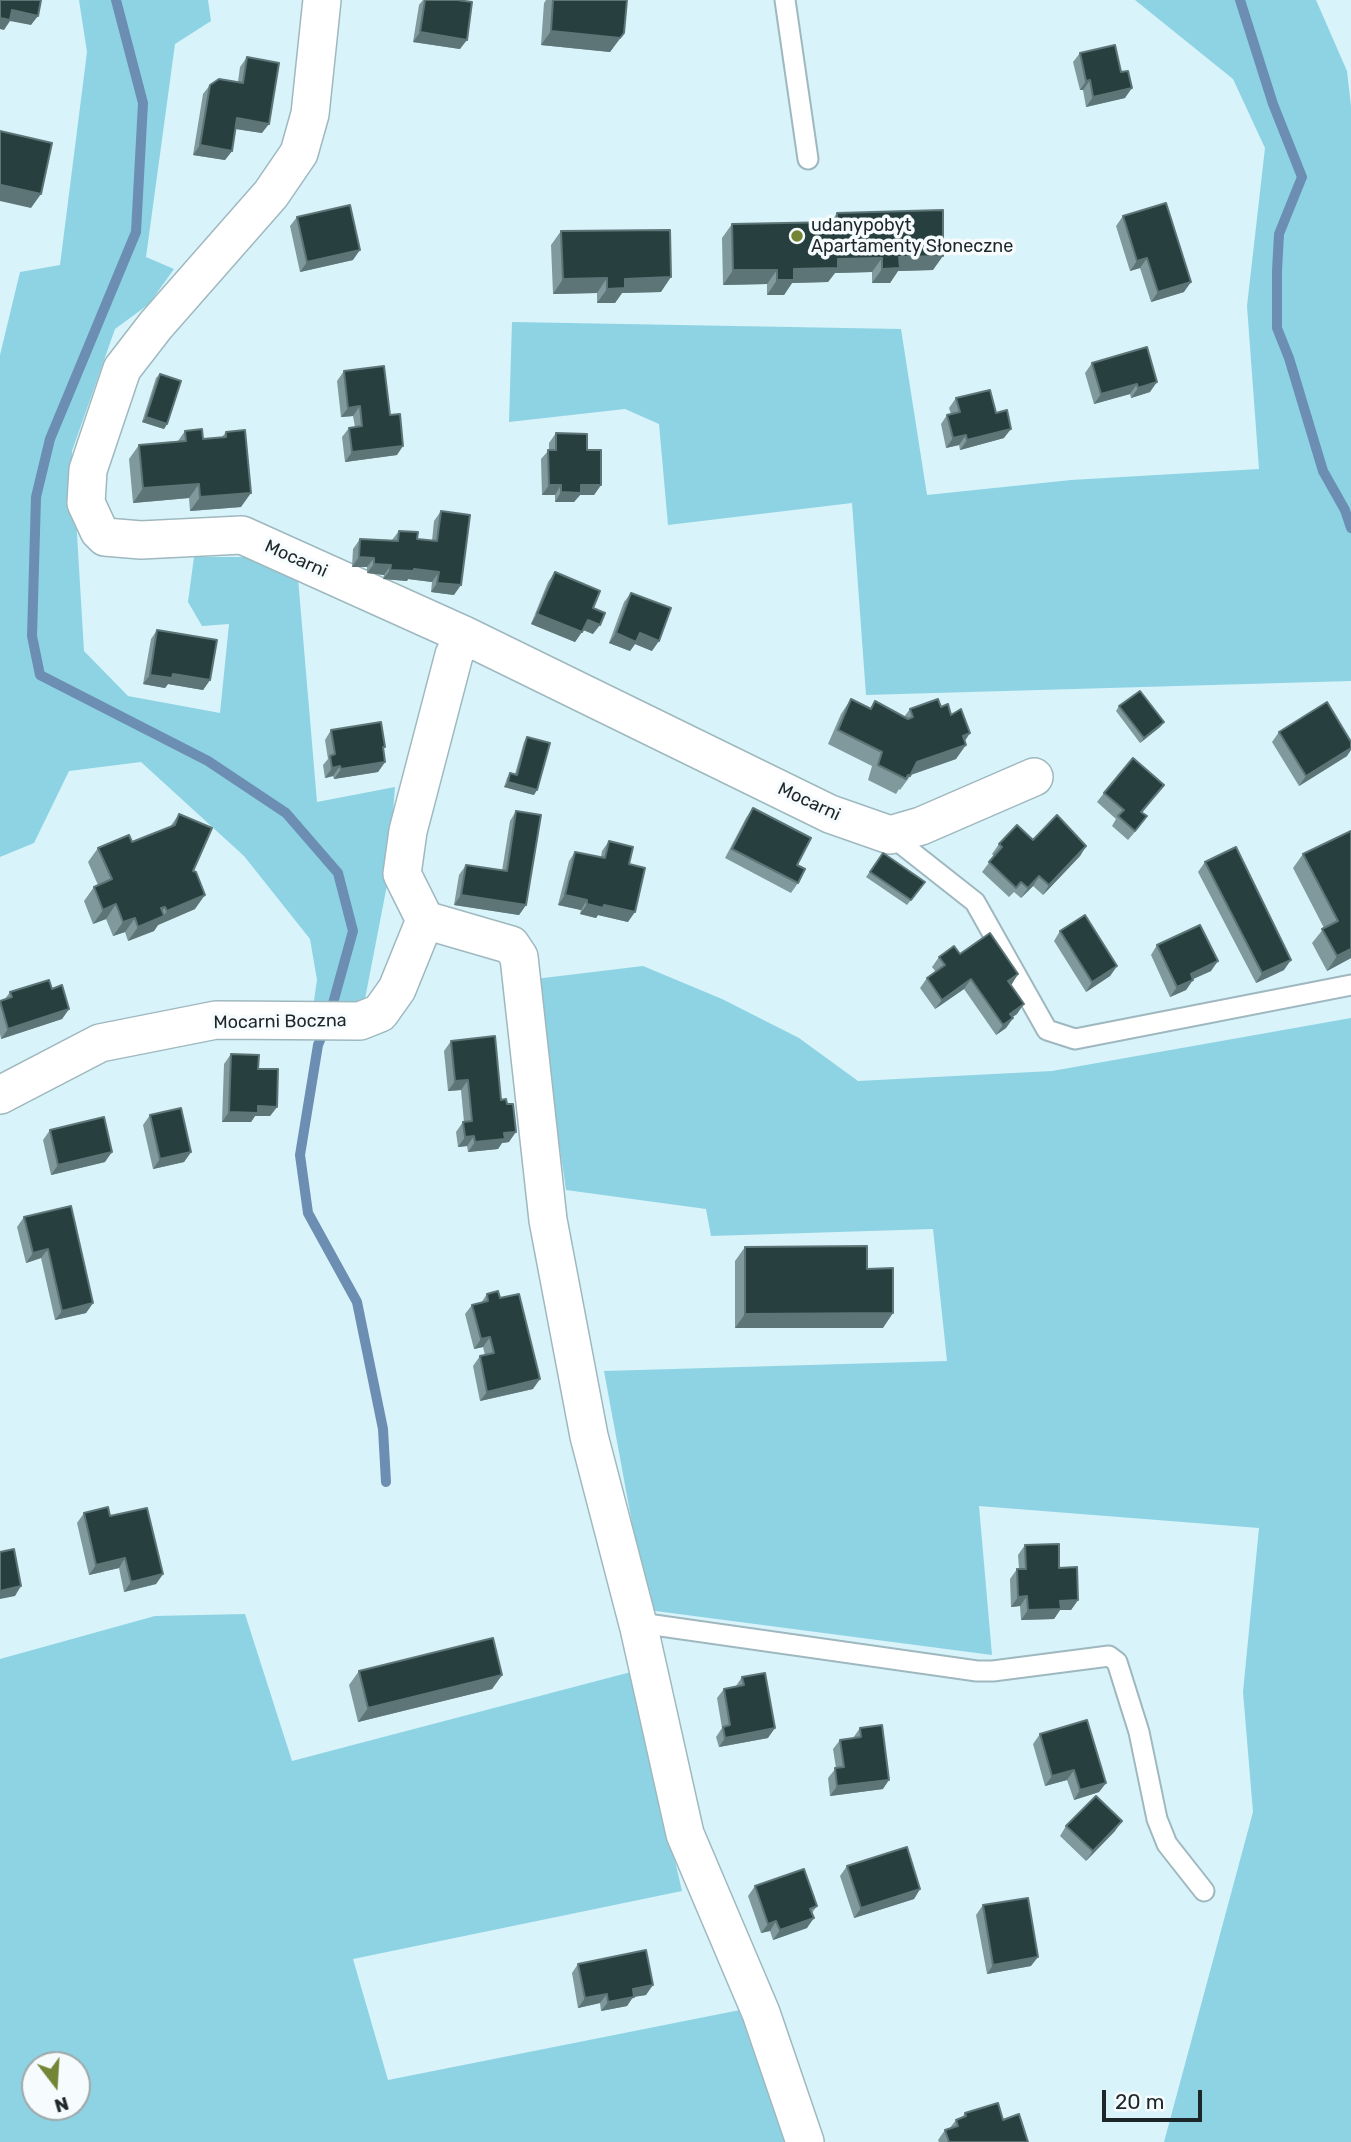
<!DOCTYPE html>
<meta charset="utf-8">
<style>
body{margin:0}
#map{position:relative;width:1351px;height:2142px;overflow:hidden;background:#d8f3fa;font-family:Rubik,sans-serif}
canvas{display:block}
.north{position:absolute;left:21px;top:2051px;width:70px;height:70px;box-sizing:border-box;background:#f6fcfd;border:2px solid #9fa7a8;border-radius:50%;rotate:163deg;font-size:19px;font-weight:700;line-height:28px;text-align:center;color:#1d2729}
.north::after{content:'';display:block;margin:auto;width:24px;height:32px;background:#748535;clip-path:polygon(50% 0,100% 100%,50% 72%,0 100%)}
.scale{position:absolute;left:1102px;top:2090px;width:100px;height:32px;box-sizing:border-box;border:4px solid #1d2729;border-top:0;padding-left:9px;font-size:21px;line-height:24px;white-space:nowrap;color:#1d2729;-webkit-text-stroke:5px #f6fcfd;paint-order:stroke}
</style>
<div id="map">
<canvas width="1351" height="2142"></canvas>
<div class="north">N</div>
<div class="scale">20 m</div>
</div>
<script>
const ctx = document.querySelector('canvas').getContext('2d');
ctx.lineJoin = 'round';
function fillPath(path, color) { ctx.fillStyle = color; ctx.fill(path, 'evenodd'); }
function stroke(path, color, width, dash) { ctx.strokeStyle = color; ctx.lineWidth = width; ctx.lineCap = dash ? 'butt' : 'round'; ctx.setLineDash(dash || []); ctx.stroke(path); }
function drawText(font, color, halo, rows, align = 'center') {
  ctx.font = font + ' Rubik,sans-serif'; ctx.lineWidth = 7; ctx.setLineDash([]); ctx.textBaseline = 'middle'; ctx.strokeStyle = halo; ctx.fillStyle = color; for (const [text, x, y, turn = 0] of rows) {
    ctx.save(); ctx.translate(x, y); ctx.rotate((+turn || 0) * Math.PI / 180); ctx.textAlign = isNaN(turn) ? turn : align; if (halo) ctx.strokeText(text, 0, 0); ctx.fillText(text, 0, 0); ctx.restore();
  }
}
fillPath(new Path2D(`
 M79,0H208L211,21L175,44L146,257L174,269L149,304L115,329L72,451L84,651L128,696L220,713L229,624L202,626L188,602L194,557H252L298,578L317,802L395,787L387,885L364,1004L313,1007L317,980L310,939L244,856L141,762L69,771L34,843L0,857V355L20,272L60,265L87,52Z
 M1135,0H1316L1347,71L1351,106V681L866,695L852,503L668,525L659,424L625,409L509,422L512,322L901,329L927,495L1071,480L1259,469L1247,306L1265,148L1233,79Z
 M643,966L722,999L799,1038L858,1081L1052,1071L1351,1018V2142H1164L1253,1812L1243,1692L1259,1528L979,1506L992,1655L648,1610L604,1371L947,1361L933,1229L711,1236L706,1209L566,1190L535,979Z
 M245,1614L292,1761L631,1672L682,1891L353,1959L388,2080L740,2010L787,2142H0V1659L155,1616ZM35,2065H77V2107H35Z`), '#8ed3e3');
stroke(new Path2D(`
 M116,0L143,103L136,232L50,439L36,497L32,636L40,675L208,761L286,813L338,873L353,931L330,1014
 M1240,0L1273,104L1302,177L1279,234L1277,271V328L1289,358L1323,471L1345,510L1351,528
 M325,1028L318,1045L300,1155L308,1213L357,1302L383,1429L386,1482`), '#6c8eb2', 10);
const service = new Path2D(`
 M785,0L808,159
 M890,835L975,902L1047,1030L1075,1039L1351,985
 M639,1628L654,1625L977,1671H993L1109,1656L1117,1662L1139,1732L1157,1819L1167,1844L1204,1891`);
const minor = new Path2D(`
 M322,0L310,114L299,153L271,194L156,325L122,369L88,470L86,503L99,531L105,537L141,540L242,535L464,635L830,814L890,835L921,826L1034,777
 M425,920L511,945L519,957L548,1220L589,1436L639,1628L685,1834L761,2013L805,2142
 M0,1095L100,1043L216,1020L360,1021L380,1013L397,989L425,920L402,874L408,831L454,655L464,635`);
stroke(service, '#9fb8bf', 23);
stroke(minor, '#9fb8bf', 40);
stroke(service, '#fff', 19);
stroke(minor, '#fff', 37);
fillPath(new Path2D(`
 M423,0H457L460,49L413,42L419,5Z
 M546,0H627L624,33L610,52L541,45L544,3Z
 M1080,53L1125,98L1086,107L1083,90H1080L1073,62Z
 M247,57L262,133L235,129L232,151L225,160L193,155L203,94L210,85L238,82L240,67Z
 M837,213L933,270L898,271L890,283H872V272L835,273L828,282L792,283L784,295H767V284L723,285L722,238L732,224L831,222Z
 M1123,216L1184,292L1151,302L1140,268L1130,271L1116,226Z
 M297,217L353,260L300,272L290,226Z
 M561,231L661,292L622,293L615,303H597V293L553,294L551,245Z
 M1147,347L1150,392L1131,398L1130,394L1094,404L1085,373L1092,363Z
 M344,371L390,415L397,455L345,462L342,437L349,428L355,427L353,416L341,417L337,381Z
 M160,374L167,424L164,429L142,422L156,378Z
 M956,398L996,413L1004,438L960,450L959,445L946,448L941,424L947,415L951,414L949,408Z
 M185,431L203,439L222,437L226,432L241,507L190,511L189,498L133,503L129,459L139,445L178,441Z
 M556,433L587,450L601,485L594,495H580L574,502H555V495H542L541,459L549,450V443Z
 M441,511L454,595L431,592L432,582L408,579L407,581L383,579L384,575L367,573V567H352L353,549L360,539L392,540L399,531L417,539L432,541L434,521Z
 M555,572L593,608V634L583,630L575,642L531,624L548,582Z
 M631,593L652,651L635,644L630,651L609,643L624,602Z
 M157,630L210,680L203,690L168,684L165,688L143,684L151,639Z
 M851,699L870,709L875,701L904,717L910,709L941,707L951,715L965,742L956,759L911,775L900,790L899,789L896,794L868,780L872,766L828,744L841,714Z
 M1119,706L1164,722L1160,727L1140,743L1116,711Z
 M331,730L385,747L383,750L385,762L378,772L334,779L333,776L325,778L323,765L328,759L325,740Z
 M1279,732L1347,756L1299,786L1272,742Z
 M527,737L534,795L504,787L507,778L510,773L515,774L524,742Z
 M1164,785L1142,813L1140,826L1128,840L1112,826L1116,819L1097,802L1104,793Z
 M753,808L797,865L798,883L791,893L725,858L746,818Z
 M516,811L526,905L519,915L454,905L459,875L466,865L502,871L510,821Z
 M179,814L193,871L195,909L158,925L154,931L128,941L125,932L113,936L106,919L93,924L84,901L94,887L98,885L88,862L98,848L132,842L170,827Z
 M1351,831V958L1327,971L1312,943L1324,928L1293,868L1303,854Z
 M1033,840L1086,846L1080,856L1043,895L1033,886L1021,898L1014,892L1009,897L982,872L994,856L992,854L999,844Z
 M609,841L629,864L628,922L598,915L596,918L580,914L581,910L558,905L569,861L575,852L601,857L602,851Z
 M883,853L925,882L907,905L866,877Z
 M1205,862L1284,970L1256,983L1198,872Z
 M1060,931L1117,966L1110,976L1086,992L1054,941Z
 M1157,945L1211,971L1193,979L1186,990L1170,997L1151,955Z
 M960,954L1018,974L1011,984L1017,1014L1012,1017L1013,1018L1006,1028L996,1035L964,989L935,1009L920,988L927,978L936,972L932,967L939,957Z
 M52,989L69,1009L62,1019L1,1039L0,1034V1001L5,999L10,992Z
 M451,1041L501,1100L509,1142L502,1143L498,1149L468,1152L467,1146L458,1147L456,1132L463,1122H464L461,1090L448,1091L444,1051Z
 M231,1054L258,1069L277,1107L270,1116H255L251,1122H222L224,1064Z
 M150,1115L191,1152L184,1162L153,1169L143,1125Z
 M50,1130L105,1162L51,1175L43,1140Z
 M24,1217L93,1303L86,1313L55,1320L41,1258L26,1263L17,1227Z
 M745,1247L867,1269L883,1328H735V1261Z
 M487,1294L500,1298L533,1389L480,1401L473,1366L480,1356L485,1355L483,1347L474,1349L465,1314L472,1305L481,1303Z
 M84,1513L110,1516L163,1574L156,1584L124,1592L119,1568L89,1575L77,1523Z
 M1025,1545L1059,1568L1078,1600L1071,1610H1060L1054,1619L1021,1620L1020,1606L1011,1607L1010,1579L1017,1569H1019L1018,1555Z
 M359,1671L502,1675L492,1689L358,1722L349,1685Z
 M742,1677L768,1738L719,1747L716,1737L722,1728L717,1698L724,1689L736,1686Z
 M860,1728L883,1789L830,1796L828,1778L836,1768L833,1749L840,1740L853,1738Z
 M1040,1734L1106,1783L1099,1792L1074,1800L1067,1780L1045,1786L1033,1744Z
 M1066,1826L1115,1831L1086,1861L1060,1836Z
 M847,1866L920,1889L914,1899L854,1918L840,1876Z
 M755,1886L817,1906L812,1913L807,1928L773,1940L770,1931L761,1933L748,1896Z
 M983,1905L1031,1966L987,1974L976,1915Z
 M578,1964L646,1995L633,1997L627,2006L601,2011L600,2003L578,2008L572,1973Z
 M965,2113L1003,2120L1028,2142H939L938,2140L945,2130L949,2129L956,2120L962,2118Z`), '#80999c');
fillPath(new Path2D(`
 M12,10L38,16L31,25L10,21L4,30L0,29V18Z
 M551,31L624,33L610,52L541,45Z
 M420,32L467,40L460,49L413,42Z
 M1090,80L1083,90H1080L1086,81Z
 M1132,88L1125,98L1086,107L1093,97Z
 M237,118L269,124L262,133L230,128Z
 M200,145L232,151L225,160L193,155Z
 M1,185L41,194L31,208L0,201V187Z
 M360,250L353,260L300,272L307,262Z
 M943,256L933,270L898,271L890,283H872L882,269L899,257Z
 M882,258L872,272L835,273L828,282L792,283L784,295H767L777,280L794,269L838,259Z
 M1147,258L1140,268L1130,271L1137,261Z
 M733,270H777L767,284L723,285Z
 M671,277L661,292L622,293L615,303H597L607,289L625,279Z
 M607,278L597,293L553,294L563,279Z
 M1191,282L1184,292L1151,302L1158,292Z
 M1157,382L1150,392L1131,398L1138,388Z
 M1137,384L1130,394L1094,404L1101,394Z
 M360,406L353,416L341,417L348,408Z
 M146,417L167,424L164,429L142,422Z
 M1011,429L1004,438L960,450L967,440Z
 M966,435L959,445L946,448L953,438Z
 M403,446L397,455L345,462L352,452Z
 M199,484L189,498L133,503L143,488Z
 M549,485H561L555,495H542Z
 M581,485H601L594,495H580L574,502H555L561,492Z
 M251,493L241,507L190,511L200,497Z
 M359,557L374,558L367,567H352Z
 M374,564L391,565L384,575L367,573Z
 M414,569L439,572L432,582L408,579L407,581L383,579L390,570Z
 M437,583L461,585L454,595L431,592Z
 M537,614L582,632L575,642L531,624Z
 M588,620L600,625L593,634L581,629Z
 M616,633H640L659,641L652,651L635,644L630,651L609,643Z
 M173,674L210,680L203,690L168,684L165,688L143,684L150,675Z
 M1164,722L1160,727L1140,743L1144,738Z
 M970,733L961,747L966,745L956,759L910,775L917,762L963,736Z
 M1351,748V750L1347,756L1299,786L1306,776Z
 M385,762L378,772L334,779L341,769Z
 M340,766L333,776L325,778L332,768Z
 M508,782L537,790L534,795L504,787Z
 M1086,846L1080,856L1043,895L1049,885Z
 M1039,876L1033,886L1021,898L1028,888Z
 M205,895L195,909L158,925L154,931L128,941L138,927L161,908L165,907L156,920L163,917L167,911Z
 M461,895L526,905L519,915L454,905Z
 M565,895L587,900L581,910L558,905Z
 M116,904L106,919L93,924L103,910Z
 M587,904L604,905L635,912L628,922L598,915L596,918L580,914Z
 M135,918L125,932L113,936L123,922Z
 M1351,949V958L1327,971L1337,956Z
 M1291,960L1284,970L1256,983L1262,973Z
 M1218,961L1211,971L1184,983L1191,974Z
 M1117,966L1110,976L1086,992L1092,982Z
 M1018,974L1012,984L1001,991L1008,981Z
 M971,979L964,989L935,1009L942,1000Z
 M1193,980L1186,990L1170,997L1177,987Z
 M1024,1004L1017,1014L1003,1024L1010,1014Z
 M69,1009L62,1019L1,1039L8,1029Z
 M1013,1018L1006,1028L996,1035L1003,1025Z
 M468,1080L461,1090L448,1091L455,1081Z
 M258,1106L277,1107L270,1116H255L251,1122H222L229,1112Z
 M516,1132L509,1142L502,1143L498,1149L468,1152L475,1142L504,1133Z
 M474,1136L467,1146L458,1147L465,1137Z
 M112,1152L105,1162L51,1175L58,1165Z
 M191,1152L184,1162L153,1169L160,1159Z
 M48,1249L41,1258L26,1263L33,1253Z
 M93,1303L86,1313L55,1320L62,1311Z
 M893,1313L883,1328H735L745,1314Z
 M490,1337L483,1347L474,1349L481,1339Z
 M540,1379L533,1389L480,1401L487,1392Z
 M125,1558L119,1568L89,1575L96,1565Z
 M163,1574L156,1584L124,1592L131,1582Z
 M21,1586L15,1596L0,1599V1591Z
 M1027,1596L1020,1606L1011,1607L1018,1597Z
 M1078,1600L1071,1610H1060L1054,1619L1021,1620L1028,1610L1060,1601Z
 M502,1675L492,1689L358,1722L368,1708Z
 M775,1728L768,1738L719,1747L725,1738Z
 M1074,1770L1067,1780L1045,1786L1052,1776Z
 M889,1780L883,1789L830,1796L837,1786Z
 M1106,1783L1099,1792L1074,1800L1080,1790Z
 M1122,1821L1115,1831L1086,1861L1093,1851Z
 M920,1889L914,1899L854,1918L861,1908Z
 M814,1918L807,1928L773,1940L780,1930Z
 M776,1921L770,1931L761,1933L768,1924Z
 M1038,1957L1031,1966L987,1974L993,1965Z
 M653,1985L646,1995L633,1997L627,2006L601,2011L608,2002L633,1989Z
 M607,1994L600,2003L578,2008L585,1998Z`), '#5d7577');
const building = new Path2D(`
 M0,0H41L38,16L12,10L10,20L0,18Z
 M425,0H457L472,2L467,40L420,32Z
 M553,0H627L624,33L620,38L551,31Z
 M1115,45L1121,72L1128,71L1132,88L1093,97L1090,80L1086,81L1080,53Z
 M247,57L279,63L269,124L237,118L232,151L200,145L210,85L219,79L243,83Z
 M0,131L52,143L41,194L1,185L0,191Z
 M1166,203L1191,282L1158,292L1147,258L1137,261L1123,216Z
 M350,205L360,250L307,262L297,217Z
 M943,210V256L899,257L900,268L882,269V258L838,259V268L794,269V280H777V270H733L732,224L837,222V213Z
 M670,230L671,277L625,279V288L607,289V278L563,279L561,231Z
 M1147,347L1157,382L1138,388L1137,384L1101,394L1092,363Z
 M384,366L390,415L400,414L403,446L352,452L349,428L362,426L360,406L348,408L344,371Z
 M160,374L181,381L167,424L146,417Z
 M990,390L996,413L1007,410L1011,429L967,440L966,435L953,438L947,415L960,412L956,398Z
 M202,429L203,439L226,437V432L245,430L251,493L200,497L199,484L143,488L139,445L186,441L185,431Z
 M556,433L587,434V450H601V485H581V493L561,492V485H549L548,450H556Z
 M441,511L470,515L461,585L437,583L439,572L414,569V571L390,570L391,565L374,564V558L359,557L360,539L398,541L399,531L418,532L417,539L437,541Z
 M555,572L600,591L593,608L605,613L600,625L588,620L582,632L537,614Z
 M631,593L671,608L659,641L640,633L636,642L616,633Z
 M157,630L217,640L210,680L173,674L172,678L150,675Z
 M1140,691L1164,722L1144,738L1119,706Z
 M851,699L871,709L875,701L908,719L913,717L910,709L938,699L941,707L948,704L951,715L961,709L970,733L963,736L966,745L917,762L910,776L908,775L906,779L878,765L882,752L838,730Z
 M1327,702L1351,742V748L1306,776L1279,732Z
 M381,722L385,747H383L385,762L341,769L340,766L332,768L330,756L335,754L331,730Z
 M527,737L550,743L537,790L508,782L510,773L517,775Z
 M1133,758L1164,785L1141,812L1147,816L1135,831L1118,816L1124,810L1104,793Z
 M753,808L811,838L797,865L805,869L798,883L732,849Z
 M516,811L541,815L526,905L461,895L466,865L507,871Z
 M179,814L212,828L193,871L196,872L205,895L167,911L165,907L161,908L164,916L138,927L135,918L123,922L116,904L103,910L94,887L112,879L98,848L129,835L132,842L175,825Z
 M1057,815L1086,846L1049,885L1039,876L1028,888L1021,882L1016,888L989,862L1002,847L999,844L1017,825L1033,840Z
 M1351,831V949L1337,956L1322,929L1338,921L1303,854Z
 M609,841L633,847L629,864L645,868L635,912L604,905L603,908L587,904V900L565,895L575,852L605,858Z
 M1236,847L1291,960L1262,973L1205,862Z
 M883,853L925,882L911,900L870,872Z
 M1085,915L1117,966L1092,982L1060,931Z
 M1200,925L1218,961L1191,974L1193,980L1177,987L1157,945Z
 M990,933L1018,974L1008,981L1024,1004L1010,1014L1013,1018L1003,1025L971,979L942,1000L927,978L945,965L939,957L954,946L960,954Z
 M49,980L52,989L62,985L69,1009L8,1029L0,1001L12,997L10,992Z
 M495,1036L501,1100L506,1099L507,1104H513L516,1132L504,1133L505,1139L475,1142L474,1136L465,1137L463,1122L472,1121L468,1080L455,1081L451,1041Z
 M231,1054L259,1055L258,1069H278L277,1107L258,1106V1113L229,1112Z
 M181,1108L191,1152L160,1159L150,1115Z
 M104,1117L112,1152L58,1165L50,1130Z
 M71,1206L93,1303L62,1311L48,1249L33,1253L24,1217Z
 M867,1246V1269L893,1268V1313L745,1314V1247Z
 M498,1291L500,1298L519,1294L540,1379L487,1392L480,1356L494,1353L490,1337L481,1339L472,1305L488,1301L487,1294Z
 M108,1507L110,1516L147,1508L163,1574L131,1582L125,1558L96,1565L84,1513Z
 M1059,1544V1568L1077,1567L1078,1600L1060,1601L1061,1609L1028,1610L1027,1596L1018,1597L1017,1569H1026L1025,1545Z
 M14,1549L21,1586L0,1591V1552Z
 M493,1638L502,1675L368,1708L359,1671Z
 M765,1673L775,1728L725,1738L723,1727L730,1725L724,1689L744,1685L742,1677Z
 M1087,1720L1106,1783L1080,1790L1074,1770L1052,1776L1040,1734Z
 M882,1725L889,1780L837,1786L835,1768L844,1767L840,1740L861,1737L860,1728Z
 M1096,1796L1122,1821L1093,1851L1066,1826Z
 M907,1847L920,1889L861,1908L847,1866Z
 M804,1869L817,1906L810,1909L814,1918L780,1930L776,1921L768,1924L755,1886Z
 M1028,1898L1038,1957L993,1965L983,1905Z
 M646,1950L653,1985L633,1989L634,1997L608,2002L607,1994L585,1998L578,1964Z
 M998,2103L1003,2120L1019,2114L1028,2142H949L945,2130L958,2126L956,2120L966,2116L965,2113Z`);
fillPath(building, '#283f3f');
stroke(building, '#5d7577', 2);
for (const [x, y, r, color] of [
 [797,236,7,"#748535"]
]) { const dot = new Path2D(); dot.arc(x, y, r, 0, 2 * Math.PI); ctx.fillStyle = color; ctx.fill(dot); stroke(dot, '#f6fcfd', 2.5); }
drawText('18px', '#1d2729', '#f6fcfd', [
 ["udanypobyt",811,226],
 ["Apartamenty Słoneczne",811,247]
], 'left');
drawText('18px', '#1d2729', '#f6fcfd', [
 ["Mocarni",296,559,24],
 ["Mocarni",809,802,25],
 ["Mocarni Boczna",280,1022,-1]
]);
</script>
